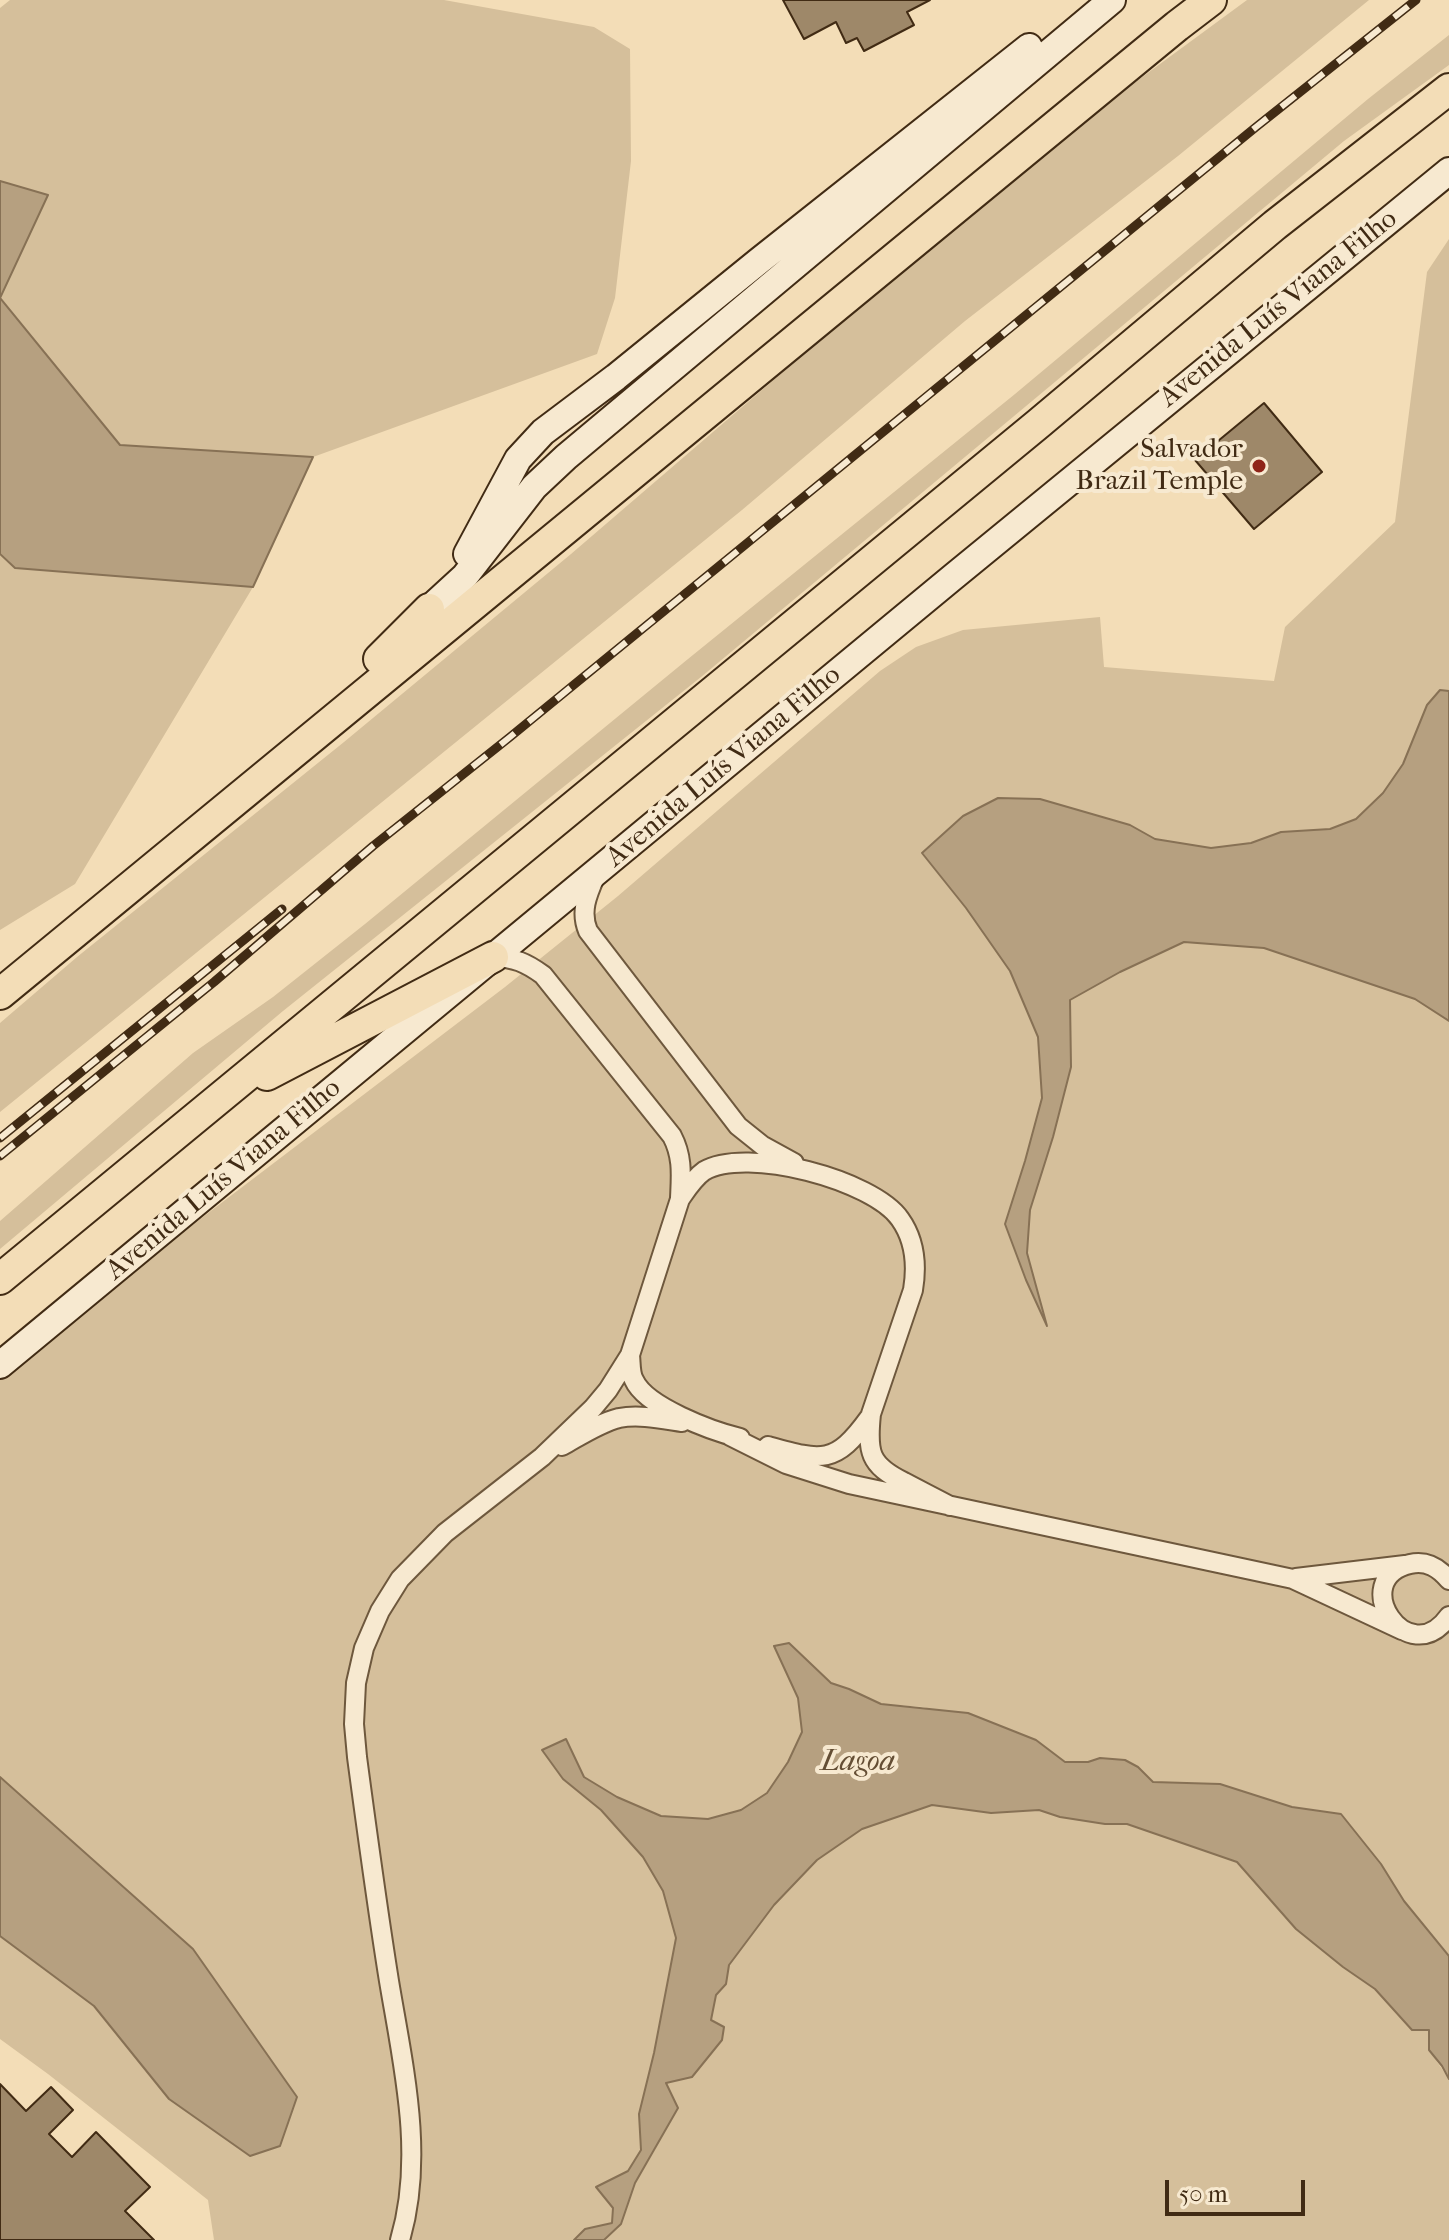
<!DOCTYPE html>
<meta charset="utf-8">
<style>
body{margin:0}
#map{position:relative;width:1449px;height:2240px;overflow:hidden;background:#f3ddb7;font-family:"IM FELL French Canon",serif}
canvas{display:block}
.scale{position:absolute;left:1165px;top:2180px;width:140px;height:36px;box-sizing:border-box;border:4px solid #412b14;border-top:0;padding-left:10px;font-size:24px;line-height:28px;white-space:nowrap;color:#412b14;-webkit-text-stroke:6px #f7e9d0;paint-order:stroke}
</style>
<div id="map">
<canvas width="1449" height="2240"></canvas>
<div class="scale">50 m</div>
</div>
<script>
const ctx = document.querySelector('canvas').getContext('2d');
ctx.lineJoin = 'round';
function fillPath(path, color) { ctx.fillStyle = color; ctx.fill(path, 'evenodd'); }
function stroke(path, color, width, dash) { ctx.strokeStyle = color; ctx.lineWidth = width; ctx.lineCap = dash ? 'butt' : 'round'; ctx.setLineDash(dash || []); ctx.stroke(path); }
function drawText(font, color, halo, rows, align = 'center') {
  ctx.font = font + ' "IM FELL French Canon",serif'; ctx.lineWidth = 8; ctx.setLineDash([]); ctx.textBaseline = 'middle'; ctx.strokeStyle = halo; ctx.fillStyle = color; for (const [text, x, y, turn = 0] of rows) {
    ctx.save(); ctx.translate(x, y); ctx.rotate((+turn || 0) * Math.PI / 180); ctx.textAlign = isNaN(turn) ? turn : align; if (halo) ctx.strokeText(text, 0, 0); ctx.fillText(text, 0, 0); ctx.restore();
  }
}
fillPath(new Path2D(`
 M10,0H444L594,27L630,49L631,161L615,298L597,354L313,457L120,445L0,297L48,195L0,181V8Z
 M1247,0H1369L1178,156L965,321L742,510L0,1112V1023L77,957L344,742L571,554L848,316L1096,111Z
 M1449,35V65L1344,141L701,677L283,1011L0,1249V1221L193,1053L273,997L365,924L688,659L1015,394L1368,99Z
 M1449,239V691L1440,690L1427,705L1403,764L1383,793L1356,819L1330,829L1281,832L1251,843L1211,848L1155,839L1130,825L1040,799L922,853L966,908L1010,971L1038,1037L1042,1098L1025,1161L1005,1224L1026,1280L1045,1320L1027,1253L1030,1210L1053,1137L1071,1067L1070,1000L1120,972L1184,942L1264,948L1415,999L1449,1021V1956L1404,1901L1381,1864L1341,1814L1292,1807L1220,1784L1153,1782L1138,1767L1100,1758L1088,1762H1065L1036,1740L923,1707L881,1704L849,1689L831,1683L789,1643L775,1646L798,1698L802,1731L788,1762L767,1793L741,1810L708,1819L661,1816L617,1797L584,1777L566,1739L563,1779L601,1810L643,1857L663,1891L676,1938L654,2053L639,2114L641,2150L628,2171L613,2208L612,2223L585,2229L574,2240H214L208,2200L48,2074L0,2039V1936L94,2006L169,2099L193,1949L0,1777V1377L174,1239L505,987L618,896L880,671L916,647L963,630L1100,617L1104,667L1274,681L1285,627L1395,522L1427,272Z
 M0,554L15,568L253,587L75,884L0,930Z
 M932,1805L991,1813L1039,1810L1060,1817L1105,1824H1127L1237,1862L1296,1929L1343,1967L1375,1989L1412,2030H1429V2050L1449,2079V2240H604L621,2224L635,2183L656,2148L666,2083L711,2020L716,1995L726,1984L729,1965L746,1940L774,1905L817,1860L862,1829Z`), '#d5bf9b');
const water = new Path2D(`
 M0,181L48,195L0,298L120,445L313,457L253,587L15,568L0,554Z
 M1440,690L1449,691V1021L1415,999L1264,948L1184,942L1120,972L1070,1000L1071,1067L1053,1137L1030,1210L1027,1253L1047,1326L1026,1280L1005,1224L1025,1161L1042,1098L1038,1037L1010,971L966,908L922,853L963,816L998,798L1040,799L1130,825L1155,839L1211,848L1251,843L1281,832L1330,829L1356,819L1383,793L1403,764L1427,705Z
 M789,1643L831,1683L849,1689L881,1704L968,1713L1036,1740L1065,1762H1088L1100,1758L1125,1760L1138,1767L1153,1782L1220,1784L1292,1807L1341,1814L1381,1864L1404,1901L1449,1956V2079L1442,2066L1429,2050V2030H1412L1375,1989L1343,1967L1296,1929L1237,1862L1127,1824H1105L1060,1817L1039,1810L991,1813L932,1805L862,1829L817,1860L774,1905L729,1965L726,1984L716,1995L711,2020L724,2027L722,2040L692,2077L666,2083L678,2108L635,2183L621,2224L604,2240H574L585,2229L612,2223L613,2208L596,2187L628,2171L641,2150L639,2114L654,2053L676,1938L663,1891L643,1857L601,1810L563,1779L542,1750L566,1739L584,1777L617,1797L661,1816L708,1819L741,1810L767,1793L788,1762L802,1732L798,1698L774,1646Z
 M0,1777L193,1949L297,2097L280,2146L250,2156L169,2099L94,2006L0,1936Z`);
fillPath(water, '#b6a080');
stroke(water, '#877155', 2);
const building = new Path2D(`
 M783,0H930L907,12L914,25L864,51L857,38L846,43L836,22L804,39Z
 M1264,403L1322,472L1254,529L1195,460Z
 M0,2084L26,2111L51,2087L73,2110L49,2134L72,2157L96,2132L150,2187L125,2211L154,2240H0Z`);
fillPath(building, '#9e8869');
stroke(building, '#412b14', 2);
const minor = new Path2D(`
 M595,877C587,895 580,912 588,931L738,1126L763,1146L794,1163
 M493,957C515,958 525,962 543,975L672,1136C683,1157 681,1175 680,1198
 M630,1355C631,1363 630,1373 634,1380C646,1407 712,1431 740,1438
 M730,1436L786,1464L849,1484L1293,1579L1402,1630
 M562,1446C580,1436 599,1423 619,1418C639,1414 662,1419 682,1422
 M768,1446C822,1461 835,1465 869,1418
 M1296,1578L1405,1565
 M1449,1580C1439,1568 1427,1560 1410,1564C1346,1579 1408,1674 1449,1616
 M400,2240C425,2156 403,2065 389,1981C377,1906 367,1832 357,1757L354,1724L356,1683L364,1648L380,1611L400,1579L445,1533L542,1457L593,1408L608,1390L630,1355L680,1199C687,1189 694,1178 704,1171C746,1146 873,1180 900,1219C915,1240 917,1266 913,1290L871,1414C867,1452 869,1465 904,1482C919,1490 935,1498 950,1506`);
const secondary = new Path2D(`
 M467,554L518,459L543,432L616,377L759,261L1029,47
 M429,609L465,576L534,487L566,457L1112,0
 M0,1365L953,577L1449,171`);
const trunk = new Path2D(`
 M379,659L429,609
 M0,994L1177,26L1211,0
 M267,1075L493,957
 M0,1279L1038,424L1275,225L1449,89`);
stroke(minor, '#6e583d', 22);
stroke(secondary, '#412b14', 30);
stroke(trunk, '#412b14', 34);
stroke(minor, '#f7e9d0', 18);
stroke(secondary, '#f7e9d0', 26);
stroke(trunk, '#f3ddb7', 30);
const rail = new Path2D(`
 M0,1138L282,909
 M0,1156L214,982L373,846L510,737L1256,127L1416,0`);
stroke(rail, '#412b14', 9);
stroke(rail, '#f7e9d0', 6, [18]);
for (const [x, y, r, color] of [
 [1259,466,8,"#8f2418"]
]) { const dot = new Path2D(); dot.arc(x, y, r, 0, 2 * Math.PI); ctx.fillStyle = color; ctx.fill(dot); stroke(dot, '#f7e9d0', 3); }
drawText('28px', '#412b14', '#f7e9d0', [
 ["Avenida Luís Viana Filho",1279,309,-39],
 ["Avenida Luís Viana Filho",724,767,-40],
 ["Avenida Luís Viana Filho",224,1180,-40]
]);
drawText('28px', '#412b14', '#f7e9d0', [
 ["Salvador",1243,450],
 ["Brazil Temple",1243,482]
], 'right');
drawText('italic 30px', '#644e34', '#f7e9d0', [
 ["Lagoa",858,1763]
]);
</script>
